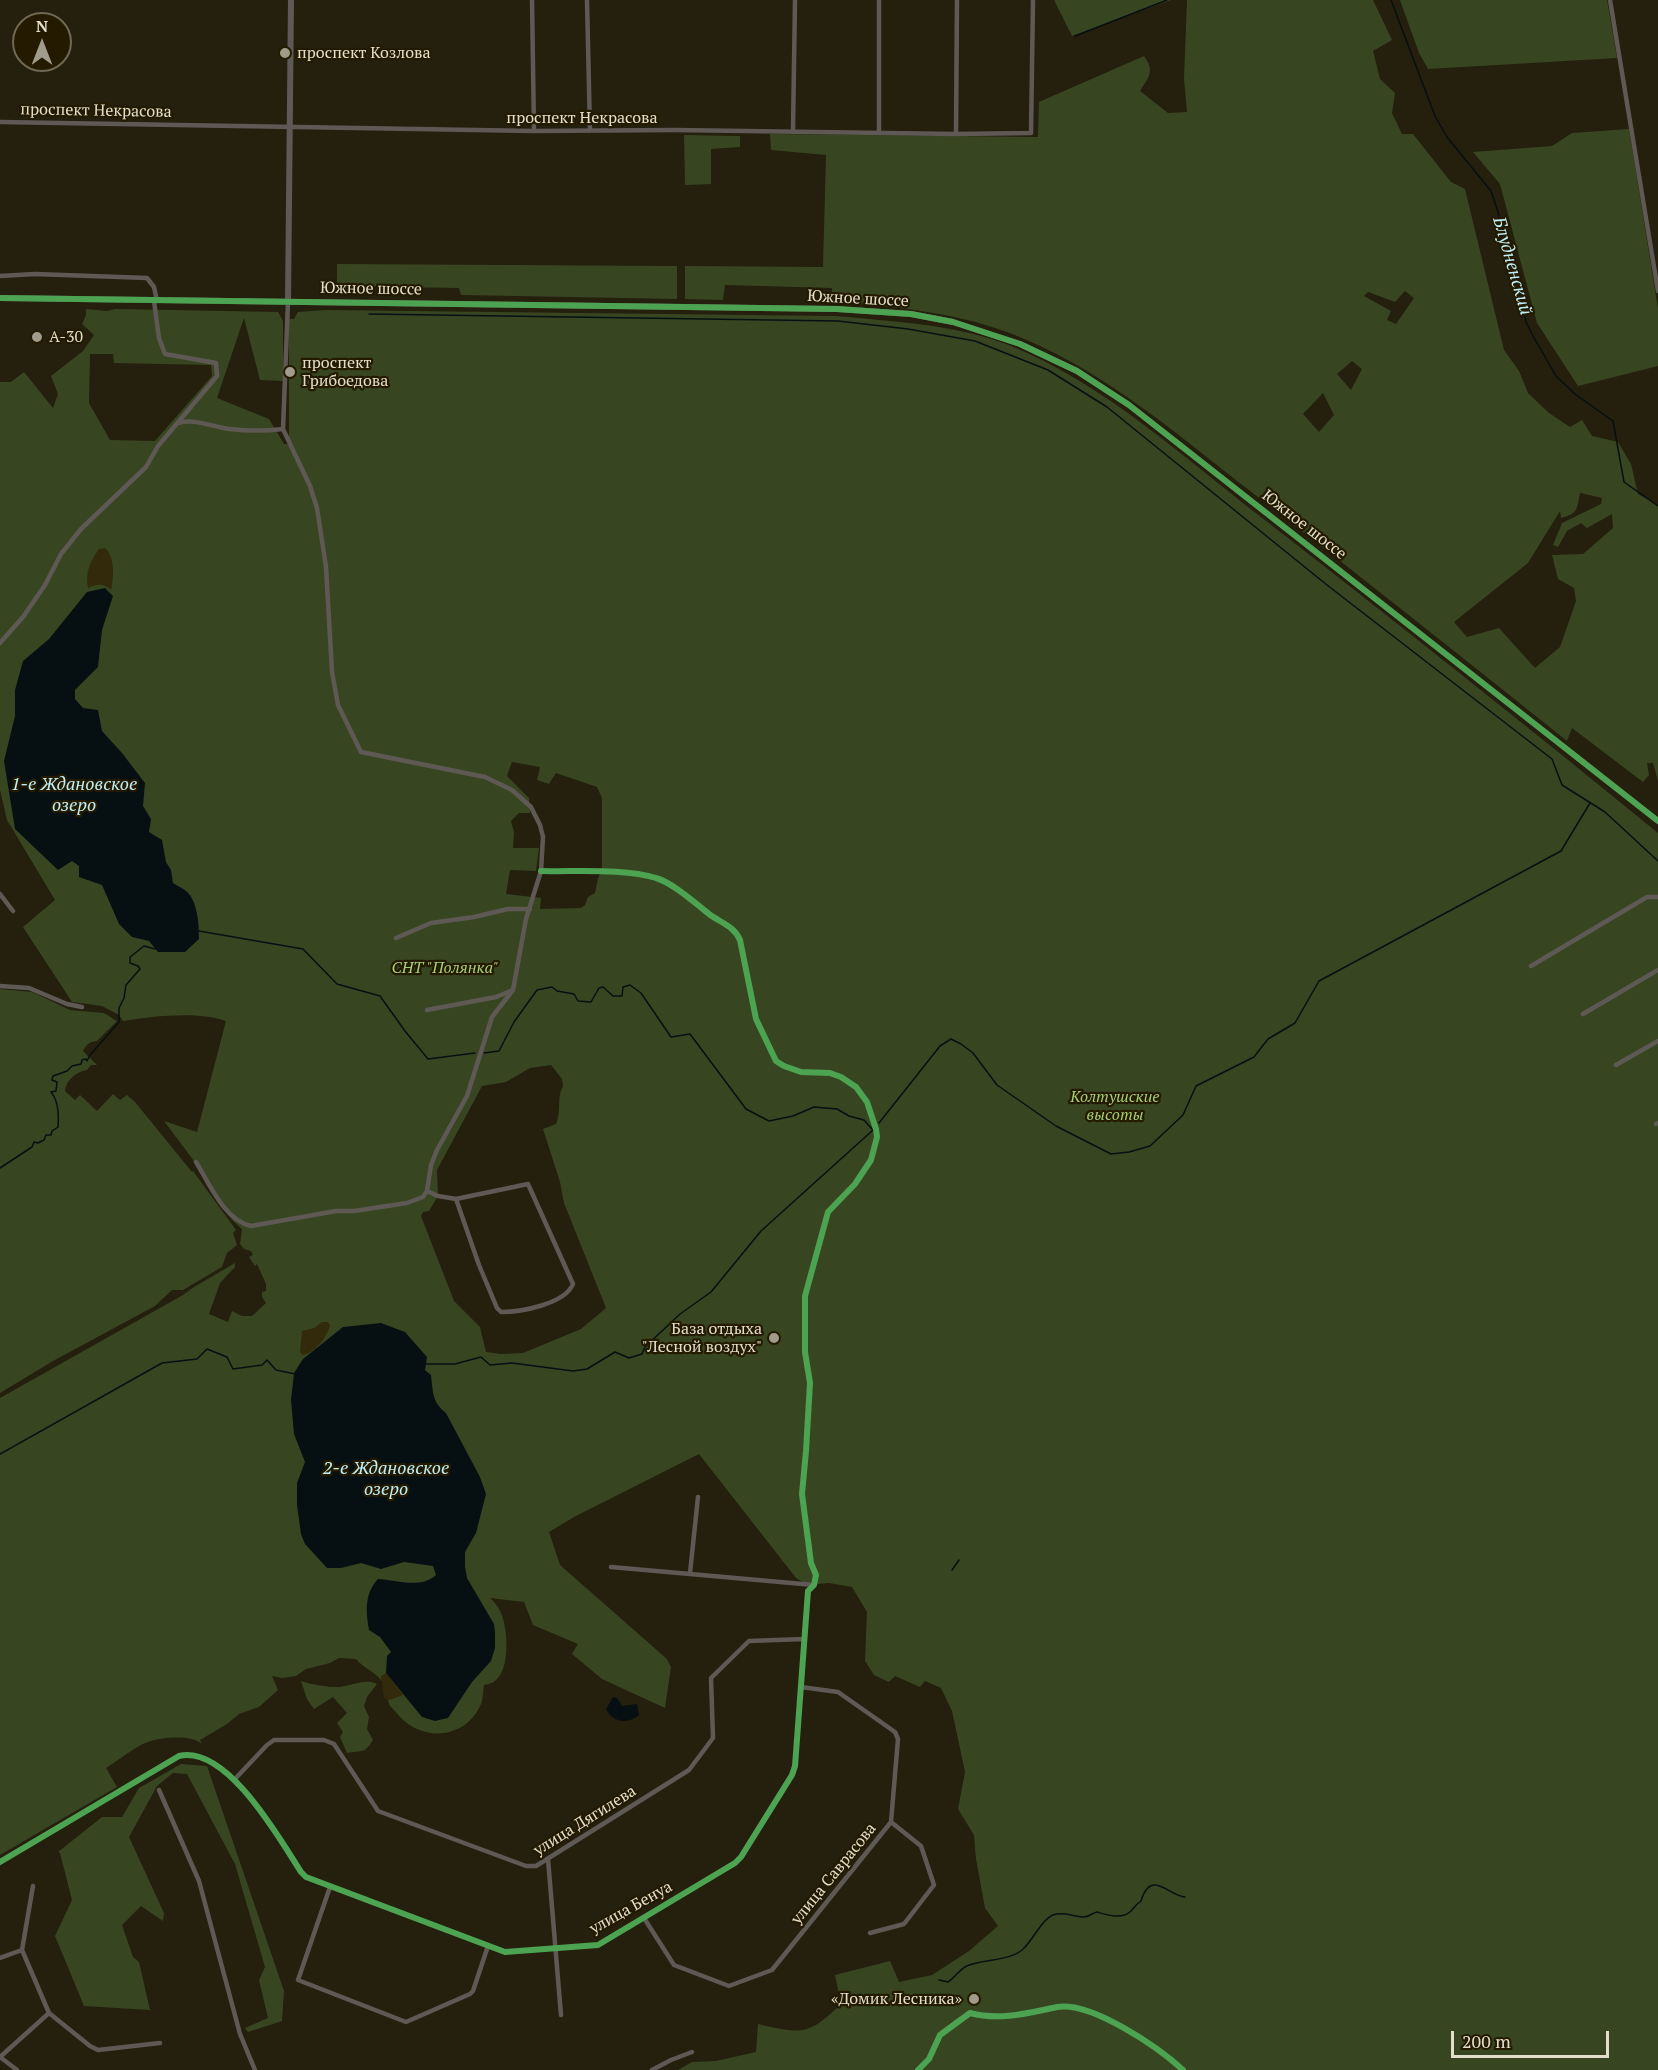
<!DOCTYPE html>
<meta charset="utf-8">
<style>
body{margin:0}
#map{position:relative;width:1658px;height:2070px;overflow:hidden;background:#251f0e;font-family:"PT Serif",serif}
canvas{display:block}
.north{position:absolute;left:12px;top:12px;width:60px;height:60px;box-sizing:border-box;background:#241a00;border:2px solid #706852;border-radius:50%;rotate:0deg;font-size:16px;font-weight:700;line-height:24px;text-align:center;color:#e3decc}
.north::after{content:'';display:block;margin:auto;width:21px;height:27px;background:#a09b8a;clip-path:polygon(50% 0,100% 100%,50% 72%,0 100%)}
.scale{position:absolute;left:1451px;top:2031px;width:158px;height:27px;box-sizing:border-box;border:3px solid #e3decc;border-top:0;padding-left:8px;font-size:18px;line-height:21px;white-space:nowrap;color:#e3decc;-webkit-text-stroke:4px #241a00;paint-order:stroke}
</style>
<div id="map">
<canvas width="1658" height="2070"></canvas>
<div class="north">N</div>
<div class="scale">200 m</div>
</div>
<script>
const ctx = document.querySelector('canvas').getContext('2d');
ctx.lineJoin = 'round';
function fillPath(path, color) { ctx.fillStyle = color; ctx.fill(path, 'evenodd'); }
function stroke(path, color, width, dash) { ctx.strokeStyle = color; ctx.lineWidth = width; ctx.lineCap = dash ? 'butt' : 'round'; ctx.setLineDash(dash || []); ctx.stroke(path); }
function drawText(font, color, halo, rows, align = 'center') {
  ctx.font = font + ' "PT Serif",serif'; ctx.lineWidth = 4.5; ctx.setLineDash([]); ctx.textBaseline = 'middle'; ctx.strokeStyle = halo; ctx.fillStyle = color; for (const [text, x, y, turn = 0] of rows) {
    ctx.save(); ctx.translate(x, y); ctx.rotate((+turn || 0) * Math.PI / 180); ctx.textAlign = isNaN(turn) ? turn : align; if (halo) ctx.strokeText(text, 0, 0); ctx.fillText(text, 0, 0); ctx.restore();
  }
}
fillPath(new Path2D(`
 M1054,0H1171L1072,36Z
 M1187,0H1373L1392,40L1373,51L1380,79L1395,93L1392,113L1402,134H1413L1451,182L1465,189L1504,350L1519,371L1528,393L1549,413L1570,427L1582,420L1592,436L1618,442L1631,464L1638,494L1658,505V781L1653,763H1647L1649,775L1643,782L1572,728L1567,741C1463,658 1359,575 1254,494C1180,437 1109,374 1022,338C961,312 897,307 832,302V288L725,285L723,300L685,299V266L823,267L826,155L771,150L770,134L1038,137L1039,102L1144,56C1155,71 1149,77 1140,91L1168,113L1187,112L1184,79ZM1405,291L1414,298L1396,324L1387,320L1391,311L1364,296L1368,292L1395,302ZM1352,361L1362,369L1351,390L1337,374ZM1323,393L1334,415L1319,432L1303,414ZM1580,493L1602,498L1601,504L1562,523L1553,545L1558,547L1567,531L1581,523L1587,528L1612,514L1613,528L1583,554L1552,555L1558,579L1574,588L1576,601L1560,647L1535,668L1499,628L1467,637L1454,622L1528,563L1560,511L1561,518C1578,514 1577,509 1580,493Z
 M1400,0H1607L1617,58L1428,69L1419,53Z
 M1629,129L1658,309V366L1578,386L1537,323L1500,184L1473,152L1552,146L1572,133Z
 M684,135L740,136V147L711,149V184L685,185Z
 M337,264L677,266V299L461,295L459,288L337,286Z
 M86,309L107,311L115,309L278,312L283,321V381L260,380L244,318L217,398L269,419L284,444H289V319H294L298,312L325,310L836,316C896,322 960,324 1016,348C1108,387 1183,457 1261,517C1395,621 1527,726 1658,833V2070H678L692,2062L716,2061L756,2052L758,2024C802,2034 808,2036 841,2004L835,1975L890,1961L899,1982L932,1975L969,1951L998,1926L985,1908L976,1859L974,1835L958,1809L965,1772L952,1711L941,1688L925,1681L920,1687L895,1676L889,1682L874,1675L865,1661L867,1612L852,1587L829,1583L808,1585L796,1578L699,1454L574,1517L549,1532L560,1565L667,1659L671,1667L665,1708L602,1679L572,1654L578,1644L533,1625L524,1602L490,1598C494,1601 499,1608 501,1613C508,1629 510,1667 497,1679C494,1683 488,1684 484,1685C483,1691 483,1699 481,1704C466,1739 424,1742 400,1717C397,1713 393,1709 390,1706C386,1698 388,1687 381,1680C374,1671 363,1668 356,1659L339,1658L330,1663L306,1669L296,1676L282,1678L272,1676L278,1690L259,1707L239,1714L227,1724L200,1740L202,1744C192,1735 165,1737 151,1741C138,1744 118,1761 106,1768L117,1787L0,1855V1398L183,1295L194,1287L235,1263V1267L220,1283L209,1314L228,1322L232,1311L242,1316H252L266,1303L262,1297V1292L266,1291V1284L257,1264L255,1266L249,1257L253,1255L251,1251L244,1249L240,1244L242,1229L232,1220L200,1169L164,1121L197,1132L226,1021C197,1011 154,1016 123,1021L119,1015L102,1006L72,1002L23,927L55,900L7,820L0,790V382H11L24,372L53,408L58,394L51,376L83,351L94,335L82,324L86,315ZM90,354H113L114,363L211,365L212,376L155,441L110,440L89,403ZM512,762L540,767L537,780L549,784L556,773L597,787L602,798V870L598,878L595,893L588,897L585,905L581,908L540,909L541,898L506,894L510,870L536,871L539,848H513L514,832L511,821L519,813H530L529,798L507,776ZM551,1065L562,1079L563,1086C556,1099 562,1110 556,1124L543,1129L560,1182L564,1203L606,1308L581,1329L523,1353L501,1354L486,1352L480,1327L454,1301L421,1216L423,1212L429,1211L438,1196L437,1170L482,1086L506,1082L530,1068Z
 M0,989L32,992L70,1010L104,1013L117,1021L97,1041C90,1041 86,1045 83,1051L97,1065H91L87,1070C76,1072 66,1080 65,1091L75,1100L80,1095L97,1111L113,1094L120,1100L127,1095L135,1102L192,1172L193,1171L236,1230L233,1233L237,1245L227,1253L222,1267L183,1290H172L155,1306L53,1361L0,1393Z
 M301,1681C313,1685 326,1687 339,1687C352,1686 365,1678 377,1684L367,1697L364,1706L369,1717L367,1729L373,1740C364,1755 361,1750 347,1753L340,1737L343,1732L337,1723L347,1713L333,1697L314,1709L307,1699Z
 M181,1764L207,1766L284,1991L282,2021L248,2032L245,2028L268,2018L259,1980L265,1967L235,1864L187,1774L173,1773L157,1786L129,1837L164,1913L163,1921L141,1906L122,1925L133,1957L139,1962L150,2010L84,2006L55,1936L72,1900L60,1853L58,1852L102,1817H122L139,1788Z`), '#374621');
fillPath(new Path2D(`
 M105,548C115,557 114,577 111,590C103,583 98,584 88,588C85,572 90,562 99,549Z
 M322,1322H328L330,1326C326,1338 316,1352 303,1355L300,1352L302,1331L314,1328Z
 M386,1673L403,1695L389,1700L384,1698L381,1676Z`), '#322a0b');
fillPath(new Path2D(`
 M105,588L113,596L102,630L98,667L75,690V699L83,708L98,710L102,731L122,753L145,783L143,806L151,819L149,832L162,840L166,862L171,870L173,883C177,886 183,888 186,891C198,901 199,925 199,939L185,952H158L149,941L132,937L119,924L102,885L79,877V866L72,861L58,870L15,829L4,761L15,716V690L23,661L49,639L87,592Z
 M381,1323L405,1332L427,1357L425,1370L431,1375C433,1392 432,1402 446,1413L480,1477L486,1494L476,1533L465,1552V1567L467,1578L494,1624L495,1633V1648L491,1661L472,1682L448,1718L435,1721L422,1717L386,1673L387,1656L391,1652L380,1637L369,1630C366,1612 364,1594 378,1579C396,1580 421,1589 436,1575L433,1566L404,1562L381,1569L361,1563L341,1568H327L305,1544L301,1534L297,1505V1483L305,1462L294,1434L291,1400L294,1373L303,1359L343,1327Z
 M613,1697L617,1698L622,1706L637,1704L639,1715C627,1725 613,1722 606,1709Z`), '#061012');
stroke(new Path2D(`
 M1391,0L1435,116L1447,137L1491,191L1498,212L1512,279L1527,324L1533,336L1556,376L1575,394L1613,421L1624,482L1658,506
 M1075,36L1167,0
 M369,314L838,321L908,329L975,341L1048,370L1107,407L1327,585L1552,759L1562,785L1605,812L1658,861
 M199,931L303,949L337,984L380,996L405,1031L428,1059L475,1053
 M484,1053L499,1051L514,1022L537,990L552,987L557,991L574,994L578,1001L591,1002L599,988L603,987L613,996H622L623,987L630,985L641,993L671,1037L690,1034L746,1109L769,1121L793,1116L814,1107L837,1109L849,1116L864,1120L872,1129
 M879,1123L940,1046L951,1039L961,1044L973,1053L997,1085L1056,1126L1111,1154L1129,1152L1150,1146L1183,1115L1196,1086L1254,1057L1268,1039L1295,1023L1319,981L1561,851L1590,803
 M0,1168L32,1147L34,1142L38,1143L44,1140L46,1135H51L52,1131L58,1127C59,1115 59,1101 51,1092L56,1091L57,1082L52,1080L53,1076L67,1071L72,1066L81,1064L82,1060L86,1059L87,1061L90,1055L119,1022V1008L124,998L126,985L140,969L138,966L130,963V957L144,946L155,949
 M426,1364H455L481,1357L490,1365L512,1363L573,1371L587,1369L615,1352L629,1358L642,1354L645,1347L680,1314L711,1292L761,1231L873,1130
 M0,1454L162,1363L197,1359L207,1349L227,1357L233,1369L262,1365L267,1360L276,1370L295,1374
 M952,1570L959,1560
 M939,1980L948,1982C956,1977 960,1968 969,1965C986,1959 1008,1961 1022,1950C1033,1941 1041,1920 1053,1915C1064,1911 1073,1917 1084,1917C1089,1917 1092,1913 1097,1912C1107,1915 1122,1920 1131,1911C1135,1907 1135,1905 1141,1901C1151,1868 1169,1896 1185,1897`), '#061012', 1.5);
stroke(new Path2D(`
 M532,0L534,131
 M587,0L590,131
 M879,0V133
 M1610,0L1658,291
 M0,122L534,131L674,130L956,134L1031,133L1033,0
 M793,130L795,0
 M956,134L957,0
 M0,276L35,274L147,278L154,287L157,301
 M178,423C195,418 212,427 230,429C247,431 265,431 283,429
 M0,643L23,617L45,585L61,554L81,529L146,467L158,446L217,376L216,363L165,354L159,338L154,301
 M0,894L13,911
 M396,938L431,923L474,917L508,909H530
 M1531,966L1647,897H1658
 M0,986L29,988L67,1004L82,1007
 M427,1010L496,997L513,990
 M1583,1014L1658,970
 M1616,1065L1658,1041
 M1656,1124L1658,1123
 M196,1162C209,1183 224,1220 251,1226L336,1211H354L407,1203L423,1197L427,1191L431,1165L437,1150L467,1096L492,1017L513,990L526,919L541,871L543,837L540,825L531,807L512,790L485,777L361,752L338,705L332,672L326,567L317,508L310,486L283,429L288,302
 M427,1191L438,1196L456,1199L479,1265L497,1308L501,1312C521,1312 565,1304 573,1284L528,1184L456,1199
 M611,1567L814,1585
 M690,1573L698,1497
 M234,1780L267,1745L274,1740H324L334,1744L378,1811L526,1866H536L689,1770L713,1738L711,1678L749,1641L804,1639
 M159,1790L199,1881L240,2034L255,2070
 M548,1859L561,2015
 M0,1862L179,1756C227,1745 279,1838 301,1872L306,1877L505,1952L598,1945L735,1863L741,1857L792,1775L795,1766L808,1591L814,1585L816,1575L811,1563L802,1494L806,1451L810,1383L805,1352V1296L828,1212L855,1184L871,1160L877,1137L876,1129L867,1102L856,1087L841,1077L830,1073L801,1072L784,1066L776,1061L756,1019L740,940C734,926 721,923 709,914C695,903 673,883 656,878C625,868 575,872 541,871
 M330,1887L298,1980L406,2022L470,1994L473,1991L488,1946
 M644,1918L674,1965L729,1986L772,1970L891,1822L898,1739L895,1732L838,1692L801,1687
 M870,1933L904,1924L934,1885L921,1846L891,1822
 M22,1950L49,2013L90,2046L98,2050L160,2043
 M22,1950L33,1886
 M0,1958L22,1950
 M0,2057L49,2013
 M0,2057L17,2070
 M652,2070L671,2060L692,2052`), '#5f5956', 4.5);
stroke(new Path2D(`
 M0,298L837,309L911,314L953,322L1020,344L1077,371L1129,405L1658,821
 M288,302L291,0`), '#5f5956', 6);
stroke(new Path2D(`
 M0,298L837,309L911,314L953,322L1020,344L1077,371L1129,405L1658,821
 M0,1862L179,1756C227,1745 279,1838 301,1872L306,1877L505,1952L598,1945L735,1863L741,1857L792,1775L795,1766L808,1591L814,1585L816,1575L811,1563L802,1494L806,1451L810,1383L805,1352V1296L828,1212L855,1184L871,1160L877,1137L876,1129L867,1102L856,1087L841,1077L830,1073L801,1072L784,1066L776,1061L756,1019L740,940C734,926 721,923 709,914C695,903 673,883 656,878C625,868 575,872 541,871
 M918,2070L929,2059L940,2035L970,2013C1000,2021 1028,2013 1057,2007C1091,2001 1158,2047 1183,2070`), '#4ca352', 6);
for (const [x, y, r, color] of [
 [285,53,6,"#a09b8a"],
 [37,337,6,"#a09b8a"],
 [290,372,6,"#a09b8a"],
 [774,1338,6,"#a09b8a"],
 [974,1999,6,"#a09b8a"]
]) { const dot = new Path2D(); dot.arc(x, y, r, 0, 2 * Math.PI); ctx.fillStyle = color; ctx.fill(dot); stroke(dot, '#241a00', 2); }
drawText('16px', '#e3decc', '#241a00', [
 ["проспект Козлова",297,53],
 ["А-30",49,337],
 ["проспект",302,363],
 ["Грибоедова",302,381],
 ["База отдыха",762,1329,"right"],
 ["\"Лесной воздух\"",762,1347,"right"],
 ["«Домик Лесника»",962,1999,"right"]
], 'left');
drawText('16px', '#e3decc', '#241a00', [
 ["проспект Некрасова",96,111,1],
 ["проспект Некрасова",582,118],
 ["Южное шоссе",371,289,1],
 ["Южное шоссе",858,299,3],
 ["Южное шоссе",1304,525,38],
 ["улица Дягилева",585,1821,-32],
 ["улица Саврасова",834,1874,-51],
 ["улица Бенуа",631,1908,-29]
]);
drawText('italic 16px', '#a5cf72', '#241a00', [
 ["СНТ \"Полянка\"",445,968],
 ["Колтушские",1115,1097],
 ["высоты",1115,1115]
]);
drawText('italic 18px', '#beeff8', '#241a00', [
 ["Блудненский",1512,266,74],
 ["1-е Ждановское",74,785],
 ["озеро",74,806],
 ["2-е Ждановское",386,1469],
 ["озеро",386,1490]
]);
</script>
